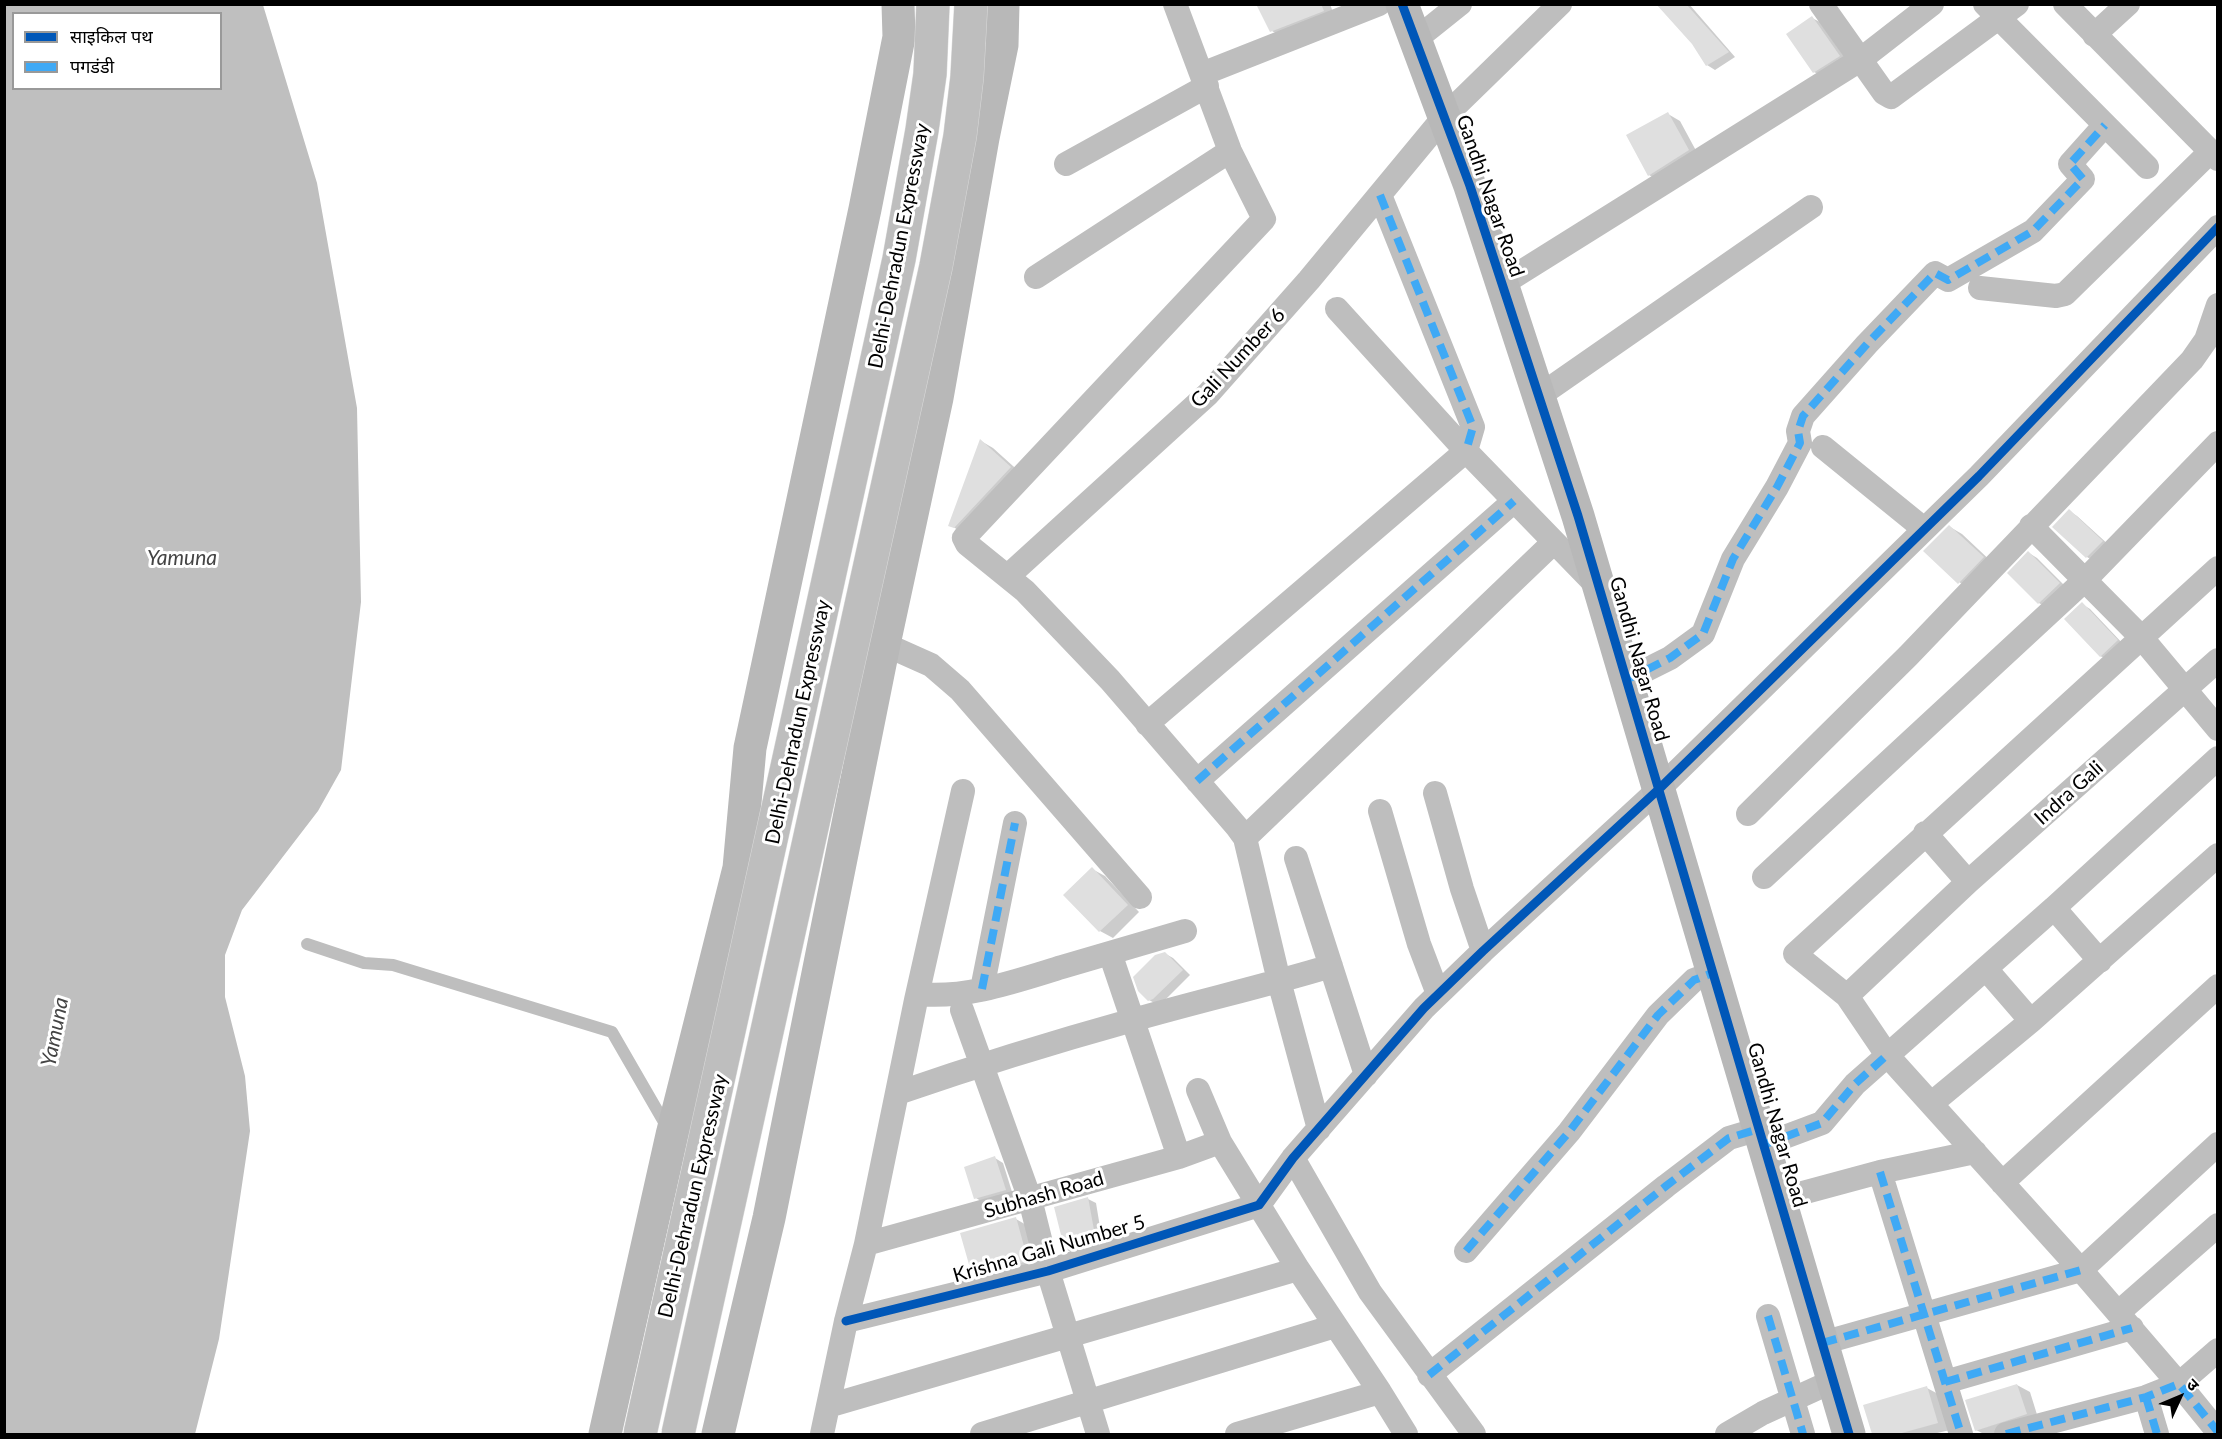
<!DOCTYPE html>
<meta charset="utf-8">
<style>
body{margin:0}
#map{position:relative;width:2222px;height:1439px;overflow:hidden;background:#fff;font-family:Lato,"Noto Sans Devanagari",sans-serif}
canvas{display:block}
.frame{position:absolute;inset:0;border:6px solid #000;pointer-events:none}
.legend{position:absolute;left:12px;top:12px;width:210px;height:78px;box-sizing:border-box;background:#fff;border:2px solid #999;margin:0;padding:8px 10px;list-style:none;font-size:18px;color:#000}
.legend li{display:flex;align-items:center;gap:12px;height:30px}
.legend b{width:30px;border:2px solid #999}
.north{position:absolute;left:2150px;top:1367px;width:60px;height:60px;-webkit-text-stroke:4px #fff;paint-order:stroke;rotate:46deg;font-size:16px;font-weight:700;line-height:24px;text-align:center;color:#000}
.north::after{content:'';display:block;margin:auto;width:21px;height:27px;background:#000;clip-path:polygon(50% 0,100% 100%,50% 72%,0 100%)}
</style>
<div id="map">
<canvas width="2222" height="1439"></canvas>
<div class="frame"></div>
<ul class="legend">
<li><b style="height:8px;background:#0057b8"></b>साइकिल पथ</li>
<li><b style="height:8px;background:#3fa9f5"></b>पगडंडी</li>
</ul>
<div class="north">उ</div>
</div>
<script>
const ctx = document.querySelector('canvas').getContext('2d');
ctx.lineJoin = 'round';
function fillPath(path, color) { ctx.fillStyle = color; ctx.fill(path, 'evenodd'); }
function stroke(path, color, width, dash) { ctx.strokeStyle = color; ctx.lineWidth = width; ctx.lineCap = dash ? 'butt' : 'round'; ctx.setLineDash(dash || []); ctx.stroke(path); }
function drawText(font, color, halo, rows, align = 'center') {
  ctx.font = font + ' Lato,sans-serif'; ctx.lineWidth = 6; ctx.setLineDash([]); ctx.textBaseline = 'middle'; ctx.strokeStyle = halo; ctx.fillStyle = color; for (const [text, x, y, turn = 0] of rows) {
    ctx.save(); ctx.translate(x, y); ctx.rotate((+turn || 0) * Math.PI / 180); ctx.textAlign = isNaN(turn) ? turn : align; if (halo) ctx.strokeText(text, 0, 0); ctx.fillText(text, 0, 0); ctx.restore();
  }
}
fillPath(new Path2D(`
 M5,4L263,5L317,183L357,408L361,602L341,770L318,811L242,910L225,955V997L245,1076L250,1131L219,1339L195,1434H5ZM14,14H220V88H14Z`), '#bfbfbf');
fillPath(new Path2D(`
 M1261,4H1330L1335,18L1284,38L1272,31Z
 M1672,4H1689L1735,57L1715,70L1707,65Z
 M1812,18L1820,22L1847,61L1822,76L1814,72Z
 M1668,114L1680,121L1700,158L1661,182L1649,175Z
 M981,441L993,448L1023,475L963,533L950,525Z
 M2069,511L2077,516L2110,546L2095,562L2087,557L2054,527Z
 M1950,527L1962,534L1995,565L1971,590L1959,582Z
 M2029,553L2037,558L2067,588L2047,608L2039,603Z
 M2082,604L2090,609L2125,646L2109,660L2100,656Z
 M1092,869L1105,876L1139,912L1113,938L1100,931Z
 M1164,953L1173,958L1190,975L1162,1003L1158,1005L1149,1000Z
 M995,1158L1003,1163L1013,1195L984,1203L976,1198Z
 M1088,1199L1096,1203L1103,1245L1075,1254L1067,1250Z
 M1016,1219L1028,1226L1040,1268L986,1281L973,1274Z
 M2017,1385L2030,1392L2039,1421L1995,1434H1984L1976,1430Z
 M1927,1388L1940,1395L1950,1430L1933,1434H1874L1865,1406Z`), '#0003');
fillPath(new Path2D(`
 M1256,4H1321L1324,11L1270,32Z
 M1656,4H1686L1729,52L1706,66L1692,44Z
 M1812,16L1840,56L1813,73L1786,34Z
 M1668,112L1689,150L1648,176L1626,135Z
 M980,439L1011,467L954,528L948,526Z
 M2069,509L2103,541L2086,558L2052,527Z
 M1949,525L1984,557L1958,584L1923,551Z
 M2028,551L2060,583L2038,604L2007,573Z
 M2082,602L2118,640L2100,657L2064,619Z
 M1092,867L1128,905L1099,932L1063,895Z
 M1165,952L1183,970L1153,999L1148,1001L1138,991L1133,977L1155,955Z
 M995,1156L1006,1190L974,1199L964,1167Z
 M1088,1197L1096,1241L1065,1251L1054,1207Z
 M1016,1217L1028,1261L972,1275L960,1233Z
 M2017,1384L2027,1414L1975,1431L1965,1400Z
 M1927,1386L1938,1423L1898,1434H1872L1863,1405Z`), '#dfdfdf');
stroke(new Path2D(`
 M307,944L364,963L393,965L612,1032L668,1129`), '#bebebe', 12);
stroke(new Path2D(`
 M1175,4L1230,151L1264,219L964,538L967,544L1025,591L1110,680L1237,827L1245,838L1279,981L1319,1129
 M1821,4L1884,93L1891,97L2017,4
 M1985,4L2147,167
 M2065,4L2218,159
 M2094,35L2128,4
 M1415,40L1460,4
 M1202,74L1379,4
 M1066,164L1207,86
 M1036,277L1230,151
 M1502,284L1860,60L1932,4
 M1980,288L2056,296L2065,294L2210,152
 M1337,309L1466,451L1597,586
 M1539,396L1811,207
 M1823,447L1924,529
 M2031,526L2141,637L2218,729
 M2218,568L1795,954L1847,996L1887,1055L2081,1270L2179,1384L2218,1350
 M1008,576L1208,394L1309,280L1444,117L1560,4
 M884,644L931,665L960,690L1140,897
 M1626,680L1670,658L1703,634L1733,559L1777,487L1800,443L1798,431L1803,416L1867,344L1935,273L1948,280L2033,231L2083,179L2070,164L2105,125
 M1147,724L1466,451L1473,427L1380,195
 M1197,781L1514,501
 M1435,793L1462,889L1483,951
 M1380,811L1419,944L1438,994
 M1748,814L1908,656L2192,360L2206,340L2218,305
 M1925,833L1968,882L2218,660
 M1245,838L1554,542
 M1296,858L1366,1075
 M1764,877L2086,579L2218,443
 M1110,953L1179,1157
 M2100,961L2054,908L2218,758
 M1986,969L2031,1021L2218,855
 M982,989L1015,823
 M918,994C966,999 1016,981 1062,967C1103,955 1144,943 1185,931
 M1847,996L1968,882
 M962,1010L1030,1199L1048,1271L1098,1434
 M1198,1090L1220,1142L1298,1269L1380,1392L1406,1434
 M898,1093C976,1066 1054,1042 1133,1020C1199,1001 1265,986 1331,966
 M1932,1103L2031,1021
 M1763,1145L1822,1123L1855,1084L2054,908
 M1293,1158L1370,1292L1474,1434
 M1880,1172L1961,1434
 M2002,1183L2218,986
 M1780,1199L1880,1172L1975,1152
 M866,1244L1179,1157L1220,1142
 M1466,1251L1569,1132L1658,1015L1694,980L1713,973
 M2119,1312L2218,1225
 M1768,1316L1803,1434
 M846,1321L1048,1271L1259,1205L1293,1158L1424,1008L1483,951L1659,789L1979,476L2218,227
 M1822,1343L2081,1270L2218,1144
 M1429,1375L1666,1186L1729,1138L1759,1129
 M1945,1382L2132,1328
 M2146,1397L2157,1434
 M828,1406L1298,1269
 M822,1434L846,1321L866,1244L916,1000L963,791
 M982,1434L1335,1326
 M1237,1434L1380,1392
 M1727,1434L1763,1413L1833,1381
 M2006,1434L2146,1397L2179,1384L2218,1432`), '#bebebe', 24);
stroke(new Path2D(`
 M1402,4L1470,186L1578,516L1849,1434
 M605,1434L672,1135L739,868L750,748L865,209L899,37L898,4
 M718,1434L769,1218L884,644L937,398L983,138L1002,45L1003,4`), '#b8b8b8', 33);
const highwayBridge = new Path2D(`
 M640,1434L899,259L922,130L930,74L933,4
 M678,1434L936,266L960,136L967,77L971,4`);
stroke(highwayBridge, '#dbdbdb', 34, []);
stroke(highwayBridge, '#bebebe', 33);
stroke(new Path2D(`
 M1380,195L1473,427L1466,451
 M1626,680L1670,658L1703,634L1733,559L1777,487L1800,443L1798,431L1803,416L1867,344L1935,273L1948,280L2033,231L2083,179L2070,164L2105,125
 M1197,781L1514,501
 M982,989L1015,823
 M1763,1145L1822,1123L1855,1084L1887,1055
 M1880,1172L1961,1434
 M1466,1251L1569,1132L1658,1015L1694,980L1713,973
 M1768,1316L1803,1434
 M1822,1343L2081,1270
 M1429,1375L1666,1186L1729,1138L1759,1129
 M1945,1382L2132,1328
 M2146,1397L2157,1434
 M2006,1434L2146,1397L2179,1384L2218,1432`), '#3fa9f5', 8, [15, 8]);
stroke(new Path2D(`
 M1402,4L1470,186L1578,516L1849,1434
 M846,1321L1048,1271L1259,1205L1293,1158L1424,1008L1483,951L1659,789L1979,476L2218,227`), '#0057b8', 9);
drawText('20px', '#000', '#fff', [
 ["Gandhi Nagar Road",1490,196,71],
 ["Delhi-Dehradun Expressway",899,246,-79],
 ["Gali Number 6",1238,358,-47],
 ["Gandhi Nagar Road",1639,659,74],
 ["Delhi-Dehradun Expressway",798,722,-78],
 ["Indra Gali",2069,793,-42],
 ["Gandhi Nagar Road",1777,1125,74],
 ["Subhash Road",1044,1195,-16],
 ["Delhi-Dehradun Expressway",693,1196,-77],
 ["Krishna Gali Number 5",1049,1249,-16]
]);
drawText('italic 21px', '#444', '#fff', [
 ["Yamuna",182,558],
 ["Yamuna",55,1032,-79]
]);
</script>
